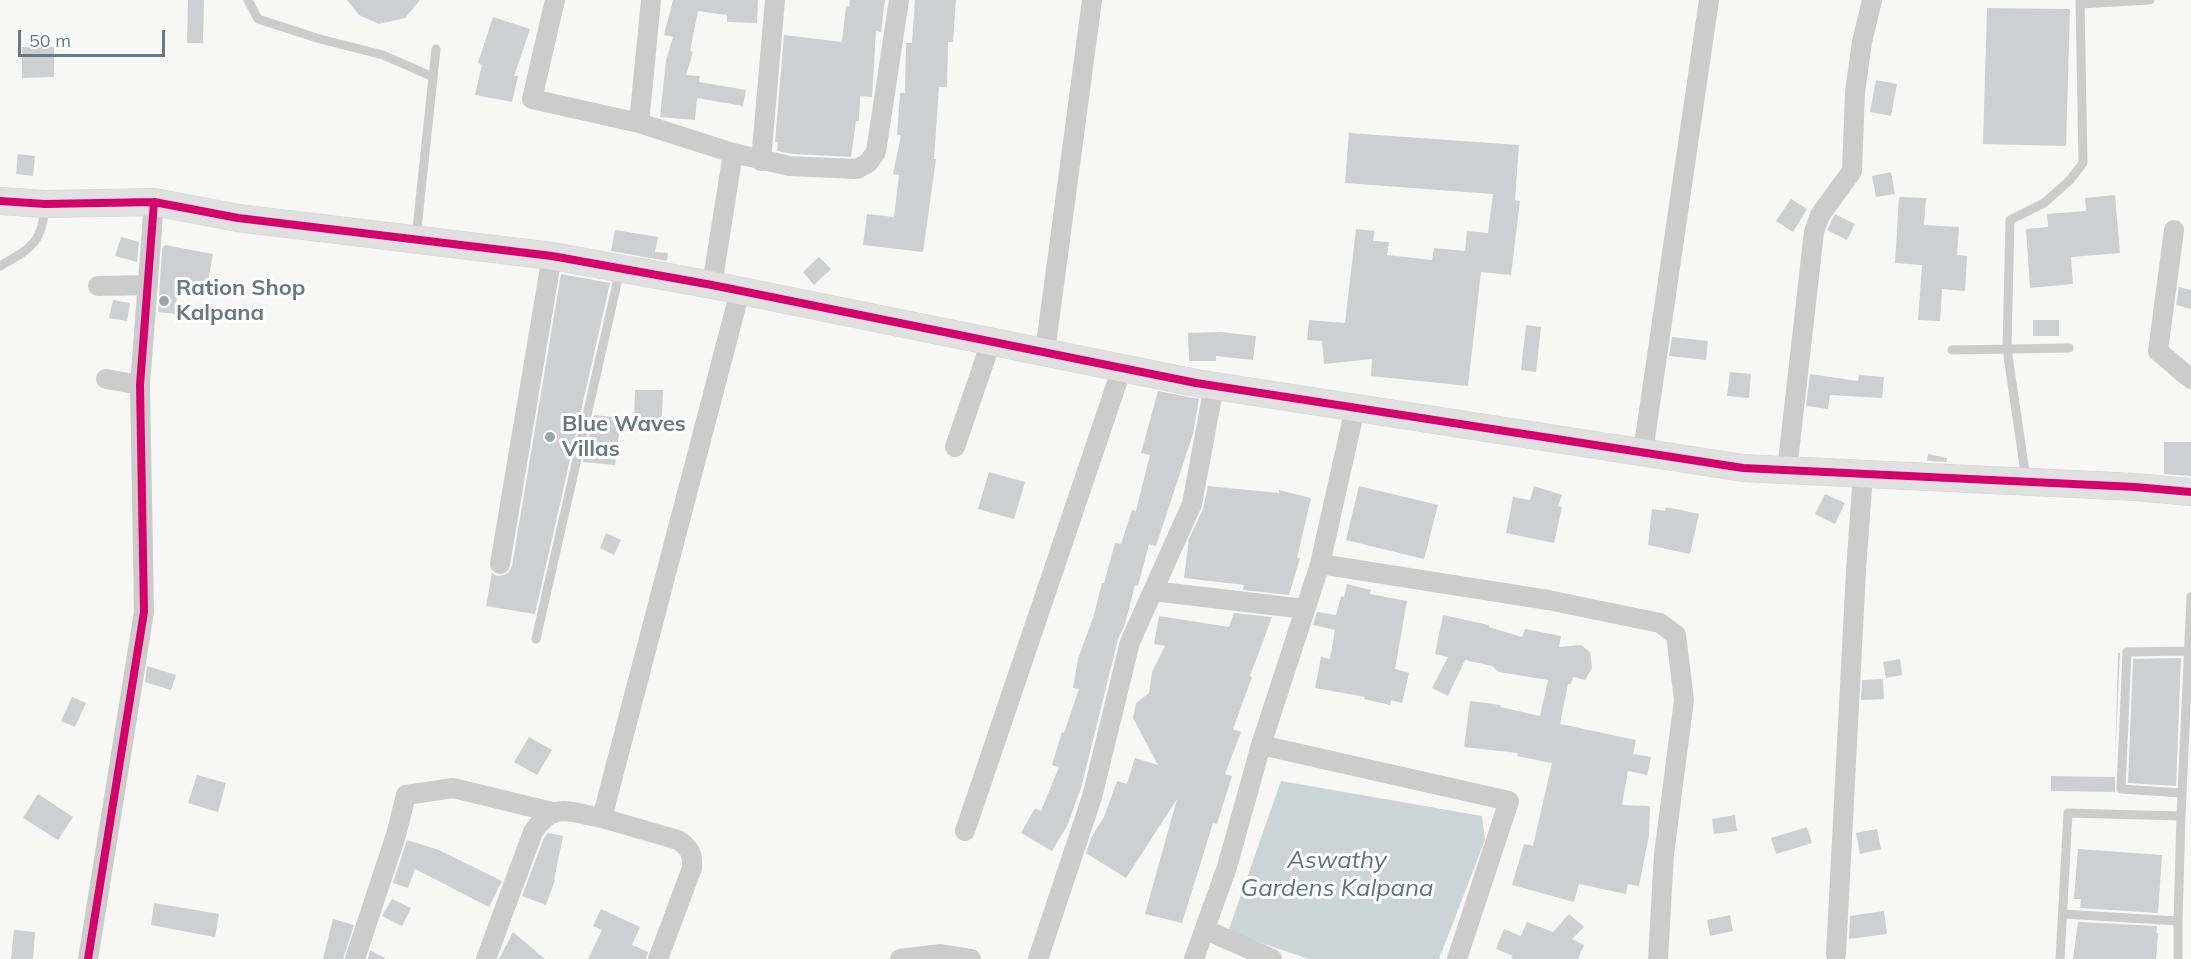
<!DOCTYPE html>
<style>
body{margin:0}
#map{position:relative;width:2191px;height:959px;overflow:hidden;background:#f7f7f6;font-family:Mulish,sans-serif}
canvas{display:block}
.scale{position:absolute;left:18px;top:30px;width:147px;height:27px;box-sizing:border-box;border:3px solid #677986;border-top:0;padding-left:8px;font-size:18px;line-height:21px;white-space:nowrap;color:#677986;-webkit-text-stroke:4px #fff;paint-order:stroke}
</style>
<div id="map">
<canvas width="2191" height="959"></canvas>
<div class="scale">50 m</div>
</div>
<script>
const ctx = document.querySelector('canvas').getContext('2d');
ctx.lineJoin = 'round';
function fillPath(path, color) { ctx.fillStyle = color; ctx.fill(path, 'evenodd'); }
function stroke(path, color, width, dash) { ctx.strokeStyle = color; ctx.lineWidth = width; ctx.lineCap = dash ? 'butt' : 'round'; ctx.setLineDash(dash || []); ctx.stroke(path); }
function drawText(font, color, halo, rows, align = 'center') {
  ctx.font = font + ' Mulish,sans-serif'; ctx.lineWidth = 6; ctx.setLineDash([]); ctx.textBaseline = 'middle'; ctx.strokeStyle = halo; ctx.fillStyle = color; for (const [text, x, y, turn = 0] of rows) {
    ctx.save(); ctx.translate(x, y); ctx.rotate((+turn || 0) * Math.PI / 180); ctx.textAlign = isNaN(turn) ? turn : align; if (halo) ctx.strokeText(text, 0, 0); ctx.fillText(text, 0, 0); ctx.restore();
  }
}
fillPath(new Path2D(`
 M1281,781L1482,816L1485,840L1439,959H1309L1228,932Z`), '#cbd4d6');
fillPath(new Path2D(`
 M188,0H204L203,43H187Z
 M347,0H420L405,18L379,24L359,15Z
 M673,0H758L757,23L727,22V15L698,11L690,51L693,52L686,75L700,76L699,82L746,90L743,106L697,98L695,120L660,117L666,60L673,37L664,35Z
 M850,0H885L881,32L876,31L872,97L860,96L859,121H856L851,157L792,154L777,151L778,142H775L784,35L842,42L846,6L849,7Z
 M915,0H956L953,42H948L947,87H939L934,159H936L923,252L863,245L867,214L894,217L899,175L893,174L901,135H897L900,93H905L906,43H912Z
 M1987,8L2070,9L2066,146L1983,144Z
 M493,17L530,29L514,76H518L512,102L475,95L482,65L478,63Z
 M22,47H54V77L22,78Z
 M1876,80L1897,84L1891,116L1870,112Z
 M1349,133L1519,145L1515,200L1520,201L1511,275L1481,272L1468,386L1371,376L1372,359L1324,364L1322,341L1307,340L1309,320L1345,323L1356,229L1375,231L1373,241L1389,242L1387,255L1432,260L1434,248L1465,251L1467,231L1488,233L1493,194L1345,183Z
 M18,154L35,156L33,176L16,174Z
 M1891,172L1895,194L1876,197L1872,176Z
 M2115,195L2120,253L2071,257L2073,284L2030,288L2026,229L2048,227L2047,214L2086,211L2085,198Z
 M1899,197L1926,198L1924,225L1959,227L1957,255L1967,256L1965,291L1942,289L1940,321L1918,320L1922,265L1895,263Z
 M1791,199L1807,209L1793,232L1776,221Z
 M1835,214L1855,224L1847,240L1827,230Z
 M615,230L658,237L655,252L668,253L667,261L611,251Z
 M121,237L139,242L137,262L115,256Z
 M165,245L213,254L206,292L178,287L175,314L158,312L162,249Z
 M819,257L831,269L814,285L803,272Z
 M561,274L610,283L535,614L486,606L492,573L497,576L504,575L509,572L512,566Z
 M2179,287L2191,290V309L2176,305Z
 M113,300L130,303L127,321L109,318Z
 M2033,320H2059V336H2033Z
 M1526,325L1541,327L1536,372L1521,370Z
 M1220,332L1256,336L1253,360L1216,356V361H1189L1188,333Z
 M1672,337L1708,341L1706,360L1669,356Z
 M1730,372L1751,374L1749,398L1727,396Z
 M1810,374L1858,381L1859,375L1884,377L1882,398L1830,395L1828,409L1806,406Z
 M635,390H663L662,419H634Z
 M1158,391L1199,399L1193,434L1156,546L1149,544L1138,586L1135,585L1125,624L1118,639L1081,788L1067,826L1052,851L1021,833L1035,808L1041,811L1059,767L1052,765L1062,732L1064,733L1079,689L1073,688L1078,659L1094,615L1102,583H1104L1115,543L1121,544L1132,510L1136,511L1150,455L1141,453Z
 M594,415L621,418L615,465L583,462Z
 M2164,442H2191V476L2164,474Z
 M1928,454L1947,458L1946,462L1927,461Z
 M989,472L1025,482L1014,519L978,509Z
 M1208,486L1279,493V490L1311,498L1297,558H1300L1289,595L1243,590L1244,585L1184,578L1189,539L1203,509Z
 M1359,486L1438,505L1424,559L1346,540Z
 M1534,486L1562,495L1558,506L1562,507L1554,543L1506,533L1513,497L1530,500Z
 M1825,494L1845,503L1835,524L1815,514Z
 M1666,507L1699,514L1690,554L1648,545L1652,509L1665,511Z
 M606,533L621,540L614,555L600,548Z
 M1347,584L1371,590L1370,594L1407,601L1395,669L1409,673L1402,703L1391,700L1390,705L1364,699L1365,697L1315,688L1321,657L1330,659L1335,630L1313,625L1317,612L1336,615L1341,596L1344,597Z
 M1234,613L1272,617L1250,676L1252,677L1233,729L1241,732L1225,774L1232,776L1217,824L1213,823L1182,923L1145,914L1177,799L1126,878L1086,853L1092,836L1104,817L1117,781L1127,784L1135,758L1158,765L1133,718L1136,703L1149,693L1152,672L1165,646L1154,644L1159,616L1229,627Z
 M1443,615L1489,625V627L1522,637L1525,629L1561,636L1559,647L1581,645L1590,652L1592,668L1585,680L1573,677L1571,684H1568L1560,724L1636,740L1633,754L1651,757L1647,775L1628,771L1622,805L1650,806L1649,835L1639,886L1628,884L1626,894L1579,884L1574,902L1512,885L1524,844L1533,846L1552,763L1517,756L1518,753L1464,747L1470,701L1501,705L1500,707L1540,716L1548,680L1499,672L1492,666L1465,660L1448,696L1432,688L1448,657L1435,654Z
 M2118,653H2120L2115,761Z
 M2181,658L2176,786L2128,783L2133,659Z
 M1900,659L1902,675L1886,678L1883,662Z
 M147,666L176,675L171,690L145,682Z
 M1883,679L1884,699L1861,700L1862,680Z
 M72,697L86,703L75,727L61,721Z
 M529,737L552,750L537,775L514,762Z
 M197,775L226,783L218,812L188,803Z
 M2051,776L2115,777V792L2051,791Z
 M38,794L73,817L58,840L23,818Z
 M1735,815L1737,831L1714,834L1712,819Z
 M1807,827L1812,843L1776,854L1771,838Z
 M1877,829L1881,849L1860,854L1856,833Z
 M548,833L563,836L554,880H555L546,905L522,896L544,838Z
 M407,840L439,850L502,881L489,907L415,869L408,888L393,883Z
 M2078,849L2162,855L2158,913L2080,908L2081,899H2074Z
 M392,899L411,908L402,926L382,916Z
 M154,903L219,914L215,937L151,925Z
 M601,909L640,927L632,945L648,952L646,959H588L602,930L593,926Z
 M1884,911L1887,934L1849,939L1850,916Z
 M1569,914L1584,927L1572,939L1584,945L1578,959H1511L1513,956L1496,949L1504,929L1521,936L1527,922L1553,932Z
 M1730,915L1733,931L1710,936L1707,920Z
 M333,919L354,925L343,959H323Z
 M2078,922L2157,926L2156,933H2158L2156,959H2073Z
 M14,930L35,932L33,959H11Z
 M513,932L545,959H499Z
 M370,950L386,959H368Z`), '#cecfd0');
const secondary = new Path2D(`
 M0,201L45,204L154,202L238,218L552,256L712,285L1196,383L1743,468L2135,487L2191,492`);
stroke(secondary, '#d3d4d5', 28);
stroke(new Path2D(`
 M248,0L258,19L320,39L383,55L433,77
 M2080,4L2150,0
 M416,238L436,49
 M0,266C31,248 42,244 45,206
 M1952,350L2069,348
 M2026,479L2007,349L2010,220L2044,203L2070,180L2083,163L2080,0
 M536,639L620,270
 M2182,793L2121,789L2127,652L2187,651
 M2063,914L2178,921V959
 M2178,921L2181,816L2191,597
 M2060,959L2068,813L2181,816`), '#cccccd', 9);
stroke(new Path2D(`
 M555,0L532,99L639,123L733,153L790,166L857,169L868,163L876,152L899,0
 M639,123L651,0
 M761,161L775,0
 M2174,230L2158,351L2191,379
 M712,285L733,153
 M98,286L148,285
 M1045,352L1092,0
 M106,379L140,385
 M1355,408L1320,564L1548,600L1660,623L1676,635L1684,700L1664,854L1658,959
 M955,447L991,342
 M1643,452L1709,0
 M1787,470L1814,232L1820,215L1852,171L1855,92L1862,42L1872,0
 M500,564L552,256
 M1153,591L1305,609
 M1261,745L1509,801L1457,959
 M602,818L678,840C690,848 693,854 692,868L658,959
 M965,831L1122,368
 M1206,930L1272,959
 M1836,954L1856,571L1863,474
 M88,959L144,612L140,385L154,202
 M355,959L396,835L406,795L453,788L552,812
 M486,959L533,832C554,801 569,812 602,818L740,291
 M900,959L941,954L971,959
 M1038,959L1092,797L1130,642L1192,504L1214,386
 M1194,959L1227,867L1261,745L1320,564`), '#cccccd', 20);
stroke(secondary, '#e0e0e1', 27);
stroke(new Path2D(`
 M0,201L45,204L154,202L238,218L552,256L712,285L1196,383L1743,468L2135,487L2191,492
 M88,959L144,612L140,385L154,202`), '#d6006c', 8);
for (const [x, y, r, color] of [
 [164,301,6,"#99a5ad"],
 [550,437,6,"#99a5ad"]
]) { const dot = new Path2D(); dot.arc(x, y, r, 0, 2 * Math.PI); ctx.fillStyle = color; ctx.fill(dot); stroke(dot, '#fff', 2); }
drawText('bold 22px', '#677986', '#fff', [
 ["Ration Shop",176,288],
 ["Kalpana",176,313],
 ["Blue Waves",562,424],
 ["Villas",562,449]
], 'left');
drawText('italic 24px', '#5e747a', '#fff', [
 ["Aswathy",1337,861],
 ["Gardens Kalpana",1337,889]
]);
</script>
